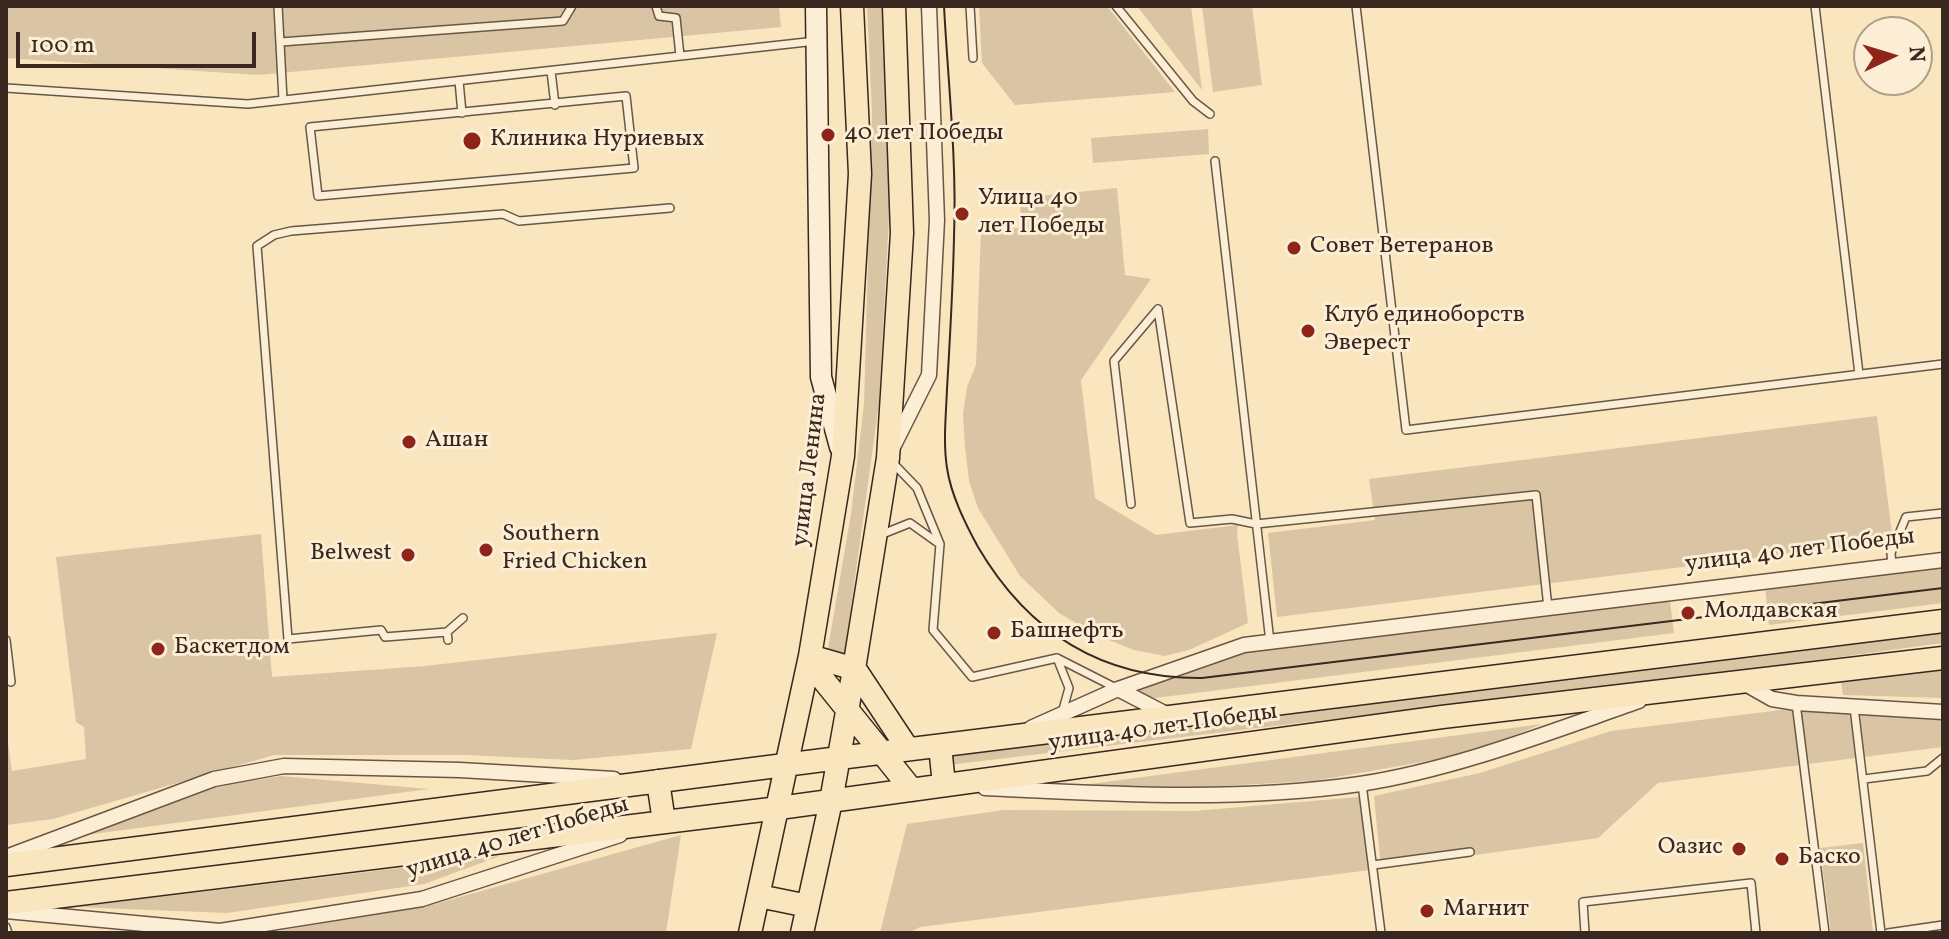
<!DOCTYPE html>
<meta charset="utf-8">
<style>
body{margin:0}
#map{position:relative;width:1949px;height:939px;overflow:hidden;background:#f9e5be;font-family:Vollkorn,serif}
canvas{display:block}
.frame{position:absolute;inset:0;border:8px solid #3a271f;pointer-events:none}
.north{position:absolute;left:1853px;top:16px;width:80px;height:80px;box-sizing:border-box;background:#fbeed5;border:2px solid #ae9e8c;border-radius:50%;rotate:86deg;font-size:22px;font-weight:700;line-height:32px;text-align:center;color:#3a271f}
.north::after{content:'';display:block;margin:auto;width:28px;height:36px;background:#8f2418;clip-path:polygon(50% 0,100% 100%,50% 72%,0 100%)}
.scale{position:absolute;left:16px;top:32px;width:240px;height:36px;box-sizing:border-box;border:4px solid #3a271f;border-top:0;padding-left:10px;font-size:24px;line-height:28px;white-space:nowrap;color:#3a271f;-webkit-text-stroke:6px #fbeed5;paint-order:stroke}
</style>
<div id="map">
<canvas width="1949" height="939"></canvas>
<div class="frame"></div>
<div class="north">N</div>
<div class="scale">100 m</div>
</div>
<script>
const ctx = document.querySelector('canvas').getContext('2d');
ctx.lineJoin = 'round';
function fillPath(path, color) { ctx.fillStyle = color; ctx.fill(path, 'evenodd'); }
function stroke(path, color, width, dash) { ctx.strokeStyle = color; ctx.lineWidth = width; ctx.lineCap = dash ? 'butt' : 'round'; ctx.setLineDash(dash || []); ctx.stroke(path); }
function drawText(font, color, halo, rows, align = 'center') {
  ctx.font = font + ' Vollkorn,serif'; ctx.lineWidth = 6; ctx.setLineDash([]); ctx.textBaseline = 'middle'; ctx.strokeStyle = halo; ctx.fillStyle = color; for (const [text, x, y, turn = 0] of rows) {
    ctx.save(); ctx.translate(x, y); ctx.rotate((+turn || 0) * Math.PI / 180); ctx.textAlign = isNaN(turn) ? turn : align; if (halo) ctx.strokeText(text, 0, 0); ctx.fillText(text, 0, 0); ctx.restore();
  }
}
fillPath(new Path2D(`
 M6,6H779L781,27L258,75L6,58Z
 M867,6H885L890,200L879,403L844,658L827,654L851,514L864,404L872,111Z
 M979,6H1107L1175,92L1015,105L982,63Z
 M1137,6H1191L1202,90Z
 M1202,6H1252L1262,85L1213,92Z
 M1208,129L1209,154L1093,163L1091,138Z
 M1117,188L1125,275L1151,279L1081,380L1095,498L1156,535L1238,525L1237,534L1248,623L1189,650L1165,656L1134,650L1096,635L1059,613L1020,576L978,508L969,481L965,447L963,414L967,387L976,365L981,230L1021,228L1020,198Z
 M1877,416L1893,541L1277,617L1268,533L1375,520L1369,479Z
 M261,534L272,677L425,666L717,633L691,749L573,760L465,755H274L53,819L6,825V730L12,771L86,759L84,727L76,722L56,557Z
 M1943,566V603L1769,625L1765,587Z
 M1670,601L1674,633L1147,699L1133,690L1243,653Z
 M1943,633V643L1759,668L948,765V756Z
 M1943,670V698L1843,695L1841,682Z
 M1781,710L1943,720V747L1658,783L1598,838L1381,868L1374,796L1480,773L1611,731Z
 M1542,724L1468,754L1314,781L1185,788L1083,785Z
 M281,776L429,789L86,835L223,785Z
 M1359,797L1370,870L920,927L908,933H880L907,824L1004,810L1194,811Z
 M681,835L666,933H266L428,906Z
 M1863,843L1873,933H1831L1820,848Z
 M500,856L424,884L227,913L76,907Z`), '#d9c5a3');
const lane = new Path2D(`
 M278,6L283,100
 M656,6L659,16L676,18L680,56
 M970,6L973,58
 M1116,6L1193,101L1210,114
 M1356,6L1406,430L1943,364
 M1815,6L1859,374
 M281,42L563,21L572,6
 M551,71L555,105
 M459,81L462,113
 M6,88L248,104L816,41
 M626,96L634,168L318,196L310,127Z
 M1215,161L1270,642
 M892,462L917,488L940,544L933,630L972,677L1057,658L1118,689
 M1131,504L1114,361L1158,309L1190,523L1232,519L1256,524L1536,495L1548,608
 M880,535L910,523L938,543
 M1892,566L1891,553L1906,517L1943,513
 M447,632L385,637L381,630L288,639L257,246L274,235L291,231L503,214L519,221L670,208
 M6,640L11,682
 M448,640L447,632L463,618
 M1057,658L1069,688L1062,713
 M1796,703L1825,933
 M1854,707L1881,933
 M1864,779L1927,771L1943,758
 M1362,784L1381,933
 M1373,865L1470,852
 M6,927L8,933
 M1585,933L1583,902L1751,883L1756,933
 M1888,933L1943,925`);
const street = new Path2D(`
 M893,447L929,375L937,220L929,6
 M1742,682L1772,699L1796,703L1943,712
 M1118,689L1170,716
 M1031,728L1118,689L1244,645L1943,560
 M985,788C1109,794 1237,802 1360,784C1456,769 1547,733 1639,701
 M6,857L214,779L284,766L460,770L614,779
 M6,911L220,931L422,899L620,835`);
const secondary = new Path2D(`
 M816,6L821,377L840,447`);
const primary = new Path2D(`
 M810,656L855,669L908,749
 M809,662L912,790
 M940,746L944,785
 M658,781L664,822
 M6,865L839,758L1943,621
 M759,896L808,906
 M6,903L779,808L1442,717L1943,658
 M750,933L810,656L843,456L860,174L852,6
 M802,933L831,801L847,712L888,458L902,233L894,6`);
stroke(lane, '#6a5647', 10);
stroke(street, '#6a5647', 17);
stroke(secondary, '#3a271f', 23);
stroke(primary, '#3a271f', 25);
stroke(lane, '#fbeed5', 7);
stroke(street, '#fbeed5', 14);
stroke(secondary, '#fbeed5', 20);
stroke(primary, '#f9e5be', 22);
stroke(new Path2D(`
 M944,6C948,82 957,160 954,237C953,288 950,338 947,389C946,415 943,442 947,468C951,495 965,523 978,547C1028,632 1101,679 1202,678L1943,588`), '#3a271f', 2);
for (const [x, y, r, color] of [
 [828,135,8,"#8f2418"],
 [472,141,10,"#8f2418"],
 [962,214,8,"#8f2418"],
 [1294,248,8,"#8f2418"],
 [1308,331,8,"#8f2418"],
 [409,442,8,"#8f2418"],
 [486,550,8,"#8f2418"],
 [408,555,8,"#8f2418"],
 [1688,613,8,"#8f2418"],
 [994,633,8,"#8f2418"],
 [158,649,8,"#8f2418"],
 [1739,849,8,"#8f2418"],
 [1782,859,8,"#8f2418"],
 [1427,911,8,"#8f2418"]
]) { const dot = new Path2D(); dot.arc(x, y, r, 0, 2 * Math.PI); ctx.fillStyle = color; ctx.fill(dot); stroke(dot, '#fbeed5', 3); }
drawText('24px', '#3a271f', '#fbeed5', [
 ["40 лет Победы",844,135],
 ["Клиника Нуриевых",490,141],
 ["Улица 40",978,200],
 ["лет Победы",978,228],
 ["Совет Ветеранов",1310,248],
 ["Клуб единоборств",1324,317],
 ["Эверест",1324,345],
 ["Ашан",425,442],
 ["Southern",502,536],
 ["Fried Chicken",502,564],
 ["Belwest",392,555,"right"],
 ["Молдавская",1704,613],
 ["Башнефть",1010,633],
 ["Баскетдом",174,649],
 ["Оазис",1723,849,"right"],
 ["Баско",1798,859],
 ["Магнит",1443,911]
], 'left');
drawText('24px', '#3a271f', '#fbeed5', [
 ["улица Ленина",811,470,-83],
 ["улица 40 лет Победы",1800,552,-7],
 ["улица 40 лет Победы",1163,729,-8],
 ["улица 40 лет Победы",518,839,-17]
]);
</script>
